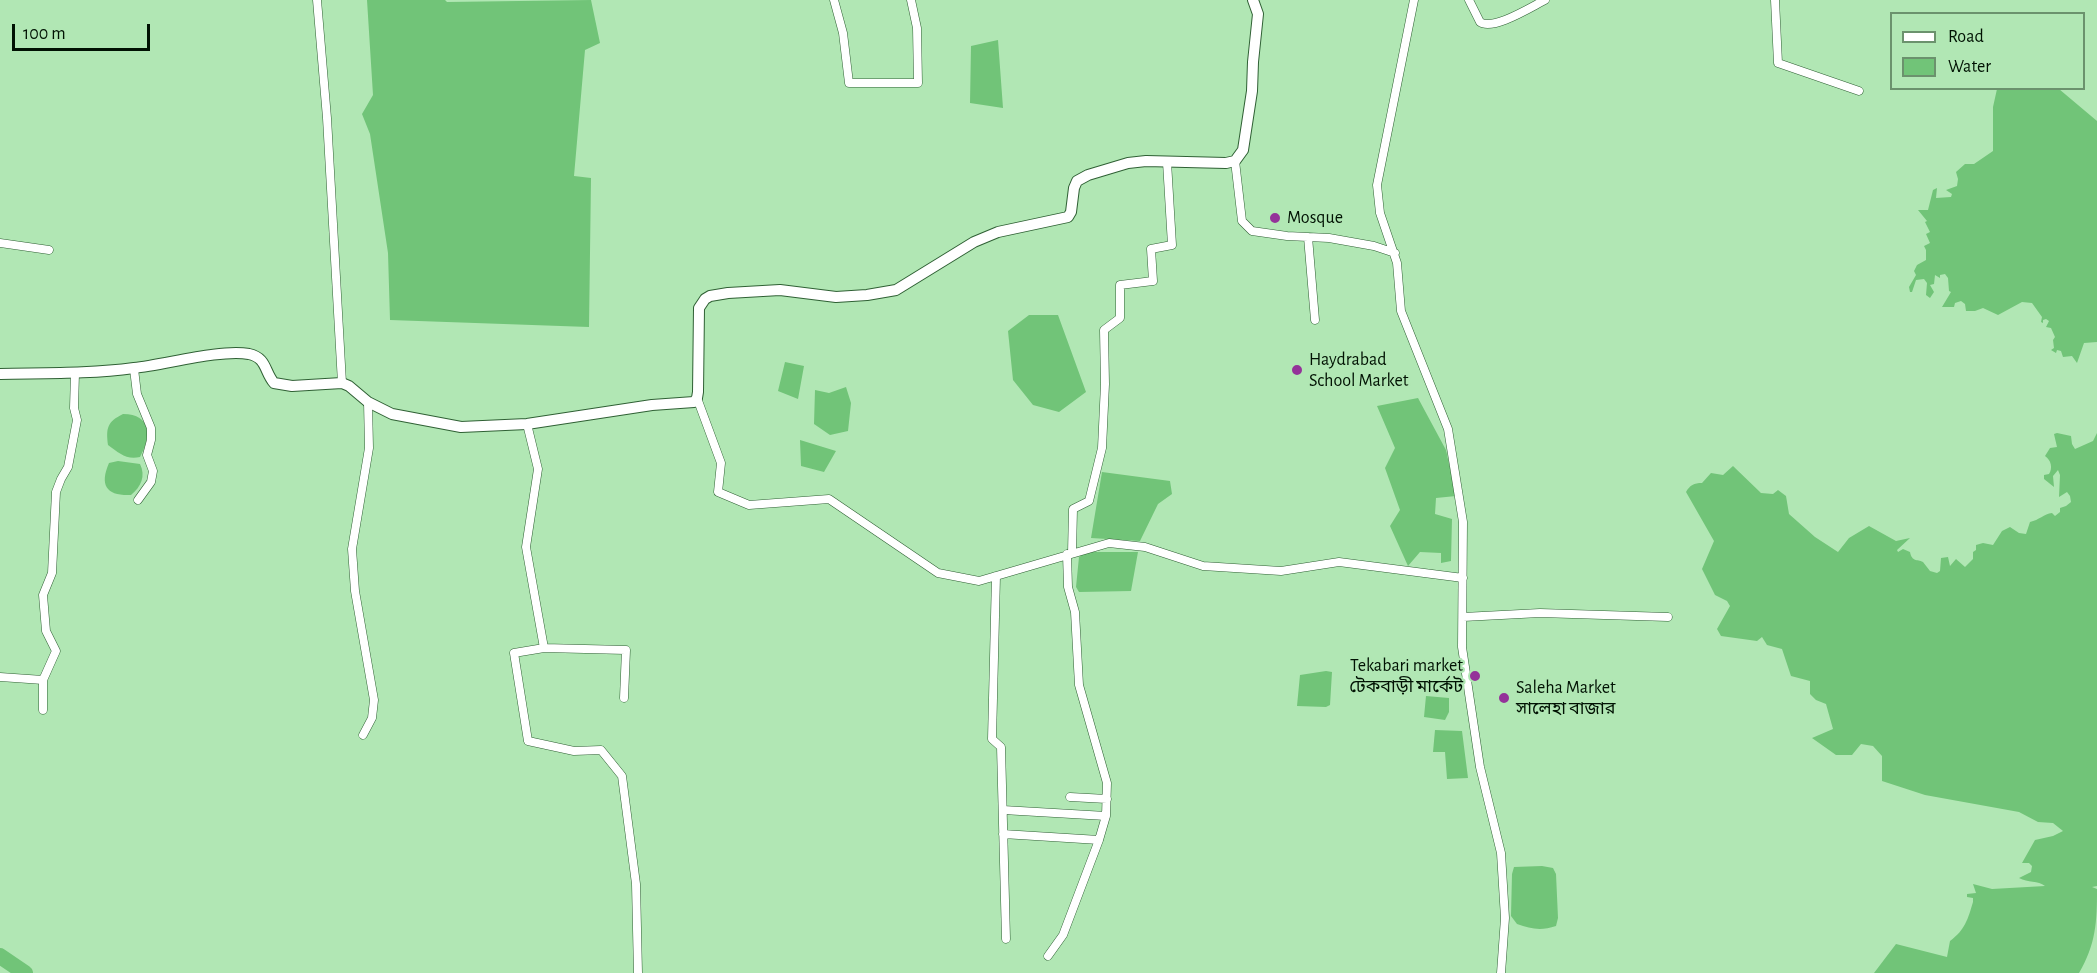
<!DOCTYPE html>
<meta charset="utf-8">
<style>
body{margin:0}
#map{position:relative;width:2097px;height:973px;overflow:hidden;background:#b1e7b4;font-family:"Alegreya Sans",sans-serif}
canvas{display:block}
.legend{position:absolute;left:1890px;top:12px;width:195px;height:78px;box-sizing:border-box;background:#b1e7b4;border:2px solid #6b926d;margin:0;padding:8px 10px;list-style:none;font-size:18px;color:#011203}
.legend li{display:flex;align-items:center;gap:12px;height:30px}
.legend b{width:30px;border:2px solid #6b926d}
.scale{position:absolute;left:12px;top:24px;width:138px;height:27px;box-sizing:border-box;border:3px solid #011203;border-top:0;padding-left:8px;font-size:18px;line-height:21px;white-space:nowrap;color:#011203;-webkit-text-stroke:4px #b1e7b4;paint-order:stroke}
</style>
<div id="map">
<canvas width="2097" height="973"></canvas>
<ul class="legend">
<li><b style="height:8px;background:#fff"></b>Road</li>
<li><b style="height:16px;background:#71c478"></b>Water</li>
</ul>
<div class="scale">100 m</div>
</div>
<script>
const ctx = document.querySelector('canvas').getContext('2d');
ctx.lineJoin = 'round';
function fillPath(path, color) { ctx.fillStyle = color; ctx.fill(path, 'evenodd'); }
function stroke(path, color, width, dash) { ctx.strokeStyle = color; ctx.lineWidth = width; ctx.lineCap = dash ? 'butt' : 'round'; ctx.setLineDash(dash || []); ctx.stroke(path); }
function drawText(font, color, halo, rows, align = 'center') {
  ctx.font = font + ' "Alegreya Sans","Noto Sans Bengali",sans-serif'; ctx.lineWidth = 4.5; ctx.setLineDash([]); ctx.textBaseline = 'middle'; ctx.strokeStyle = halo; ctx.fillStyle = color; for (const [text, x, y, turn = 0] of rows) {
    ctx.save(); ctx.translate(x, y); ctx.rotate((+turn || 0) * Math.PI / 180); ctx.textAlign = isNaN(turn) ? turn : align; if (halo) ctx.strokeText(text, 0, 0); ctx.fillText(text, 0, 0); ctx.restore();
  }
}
fillPath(new Path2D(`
 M367,0H445L447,2L591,0L600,43L585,50L574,176L591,178L589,327L390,320L388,253L370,134L362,114L373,95Z
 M998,40L1003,108L970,103L971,46Z
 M1997,89H2059L2097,121V342L2084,343L2077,363L2072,356L2063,357L2061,351L2057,350L2056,353L2051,350L2054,348L2053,340L2055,337L2051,328L2046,327L2049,321L2046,319L2043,320V323L2041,322L2042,317L2032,303L2022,302L1998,315L1983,308L1975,311H1966L1965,304L1961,301L1955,303L1954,307H1942L1951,292L1949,291L1948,278L1945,274L1940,275V278L1935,275L1934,284L1930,285L1934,292L1930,298L1926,295L1927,283L1924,279L1916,280L1912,292H1910L1909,287L1916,275L1914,271L1917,265L1926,260V250L1924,246L1930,243L1926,234L1930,232L1925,222L1927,221L1918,210H1928L1933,190L1937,188L1936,198L1951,197L1952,194L1946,190L1957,186L1958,179L1956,172L1965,164H1974L1993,151V107Z
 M1029,315H1058L1086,392L1059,412L1033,405L1013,380L1008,331Z
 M785,362L804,366L798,399L778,391Z
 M846,387L851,403L848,431L830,435L814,424L815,390L829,393Z
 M1418,398L1446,450L1456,496L1436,498L1435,514L1452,519L1451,561L1441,563V553L1420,552L1408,566L1390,526L1400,510L1385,468L1395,448L1377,406Z
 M123,414C152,414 151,437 140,457C126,460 119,453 108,445C106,428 107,422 123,414Z
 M2057,433L2071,436L2072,444L2075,449L2093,441L2097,433V886L2092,887L2097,889C2097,922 2096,944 2079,973H1874L1896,944L1947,957L1950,941C1965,930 1968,919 1973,902V898L1967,897V894L1976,893L1973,884L1992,889L2045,886C2038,880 2028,883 2019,878L2031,872L2032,866L2029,863H2022L2035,840L2053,836L2063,831L2053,823L2038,822L2019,812L1925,795L1882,781V756L1873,746L1861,744L1852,755H1836L1812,738L1833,729L1826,704L1816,700L1810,694V681L1791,676L1782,649L1767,645L1762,637L1757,641L1721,636L1717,629L1730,606L1727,601L1715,595L1702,569L1714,541L1686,492C1690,485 1694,483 1702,483L1711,473L1723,475L1733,466L1761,493L1773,494L1778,490L1786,496L1789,514L1815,537L1838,552L1849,538L1869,526L1896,541L1910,538L1897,550L1898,552L1903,549L1910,552C1912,562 1917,559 1923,562L1930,571L1937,573L1940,571L1941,558L1948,557L1950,566L1956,559L1965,567L1973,559V552L1976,550V545L1983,543L1993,545L2002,531L2010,527L2019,533L2026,534L2030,522C2039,520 2044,514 2052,513L2055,516L2060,512V508L2066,506L2071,502L2070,496L2067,492L2059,497L2060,475L2058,470L2053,476L2054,487L2044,479V475L2049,474C2053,468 2051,460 2045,456L2050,448L2057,447L2054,434Z
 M800,440L836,451L824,472L801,466Z
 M118,461L140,464C146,476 141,487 131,495C107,496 99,486 109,463Z
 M1102,472L1170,481L1172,494L1158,504L1140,541L1091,538Z
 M1086,552H1138L1131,591L1079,592L1076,587L1079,557Z
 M1326,671L1332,672L1330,705L1326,707L1297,706L1300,675Z
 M1426,696L1449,698V712L1445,720L1424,717Z
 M1435,730L1462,731L1468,778L1447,779L1445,752H1433Z
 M1542,866L1553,868L1556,874L1558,918L1556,926C1541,931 1531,929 1517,924L1511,916L1512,874L1514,867Z`), '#71c478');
stroke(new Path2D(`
 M0,956L25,973`), '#71c478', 16);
const street = new Path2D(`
 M317,0L327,118L342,383
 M834,0L843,33L849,83H918L917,28L911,0
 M1414,0L1377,185L1380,213L1397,263L1401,311L1448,429L1463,522L1462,647L1480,767L1501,853L1505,918L1501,973
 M1469,0L1480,22C1493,31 1531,7 1545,0
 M1775,0L1778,63L1859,91
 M1235,161L1242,221L1252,231L1287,236L1329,238L1374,246L1395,253
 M1308,237L1315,320
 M0,243L49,250
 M134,369L137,394L151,428V440L147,455L153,471L151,482L138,500
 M697,398L721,463L718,492L749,505L829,499L938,573L979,581L1109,543L1145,547L1203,566L1281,571L1339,562L1463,578
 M527,424L538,469L526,547L544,648L514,653L528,741L574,751L601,750L622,776L636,884L638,973
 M1072,553L1073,509L1089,501L1102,448L1105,384L1104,330L1120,318V285L1153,281L1151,249L1172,245L1167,162
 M996,576L992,739L1001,747L1006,939
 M1463,617L1540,613L1668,617
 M544,648L626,650L624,698
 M0,677L43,680
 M43,710V680L56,651L46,631L43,595L52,573L56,492L61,479L68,467L77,420L74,408L75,373
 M363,735L372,718L374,700L355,591L352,549L369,448L368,402
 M1070,797L1107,799
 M1003,810L1106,816
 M1003,834L1099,840
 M1048,956L1063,935L1099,840L1106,816L1107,783L1079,685L1075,612L1068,587L1067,554`);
const secondary = new Path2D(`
 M0,374C45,373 90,374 134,368C165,365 219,349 249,354C267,358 264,371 274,383L292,386L342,383L349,386L368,402L392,414L461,427L527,424L652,405L694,402L697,398L698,392L699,308L705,299L710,296L728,293L780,290L836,297L867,295L896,290L974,242L998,232L1068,217L1071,212L1074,188L1077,181L1088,175L1128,163L1146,161L1226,163L1235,161L1243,150L1252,91L1253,62L1258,14L1253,0`);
stroke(street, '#2f6034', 9);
stroke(secondary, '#2f6034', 12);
stroke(street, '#fff', 8);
stroke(secondary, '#fff', 10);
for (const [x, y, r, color] of [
 [1275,218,6,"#943299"],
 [1297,370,6,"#943299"],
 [1475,676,6,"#943299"],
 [1504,698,6,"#943299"]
]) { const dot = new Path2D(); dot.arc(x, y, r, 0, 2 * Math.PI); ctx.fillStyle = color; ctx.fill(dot); stroke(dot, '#b1e7b4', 2); }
drawText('18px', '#011203', '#b1e7b4', [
 ["Mosque",1287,218],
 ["Haydrabad",1309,360],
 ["School Market",1309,381],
 ["Tekabari market",1463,666,"right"],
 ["টেকবাড়ী মার্কেট",1463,687,"right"],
 ["Saleha Market",1516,688],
 ["সালেহা বাজার",1516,709]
], 'left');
</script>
